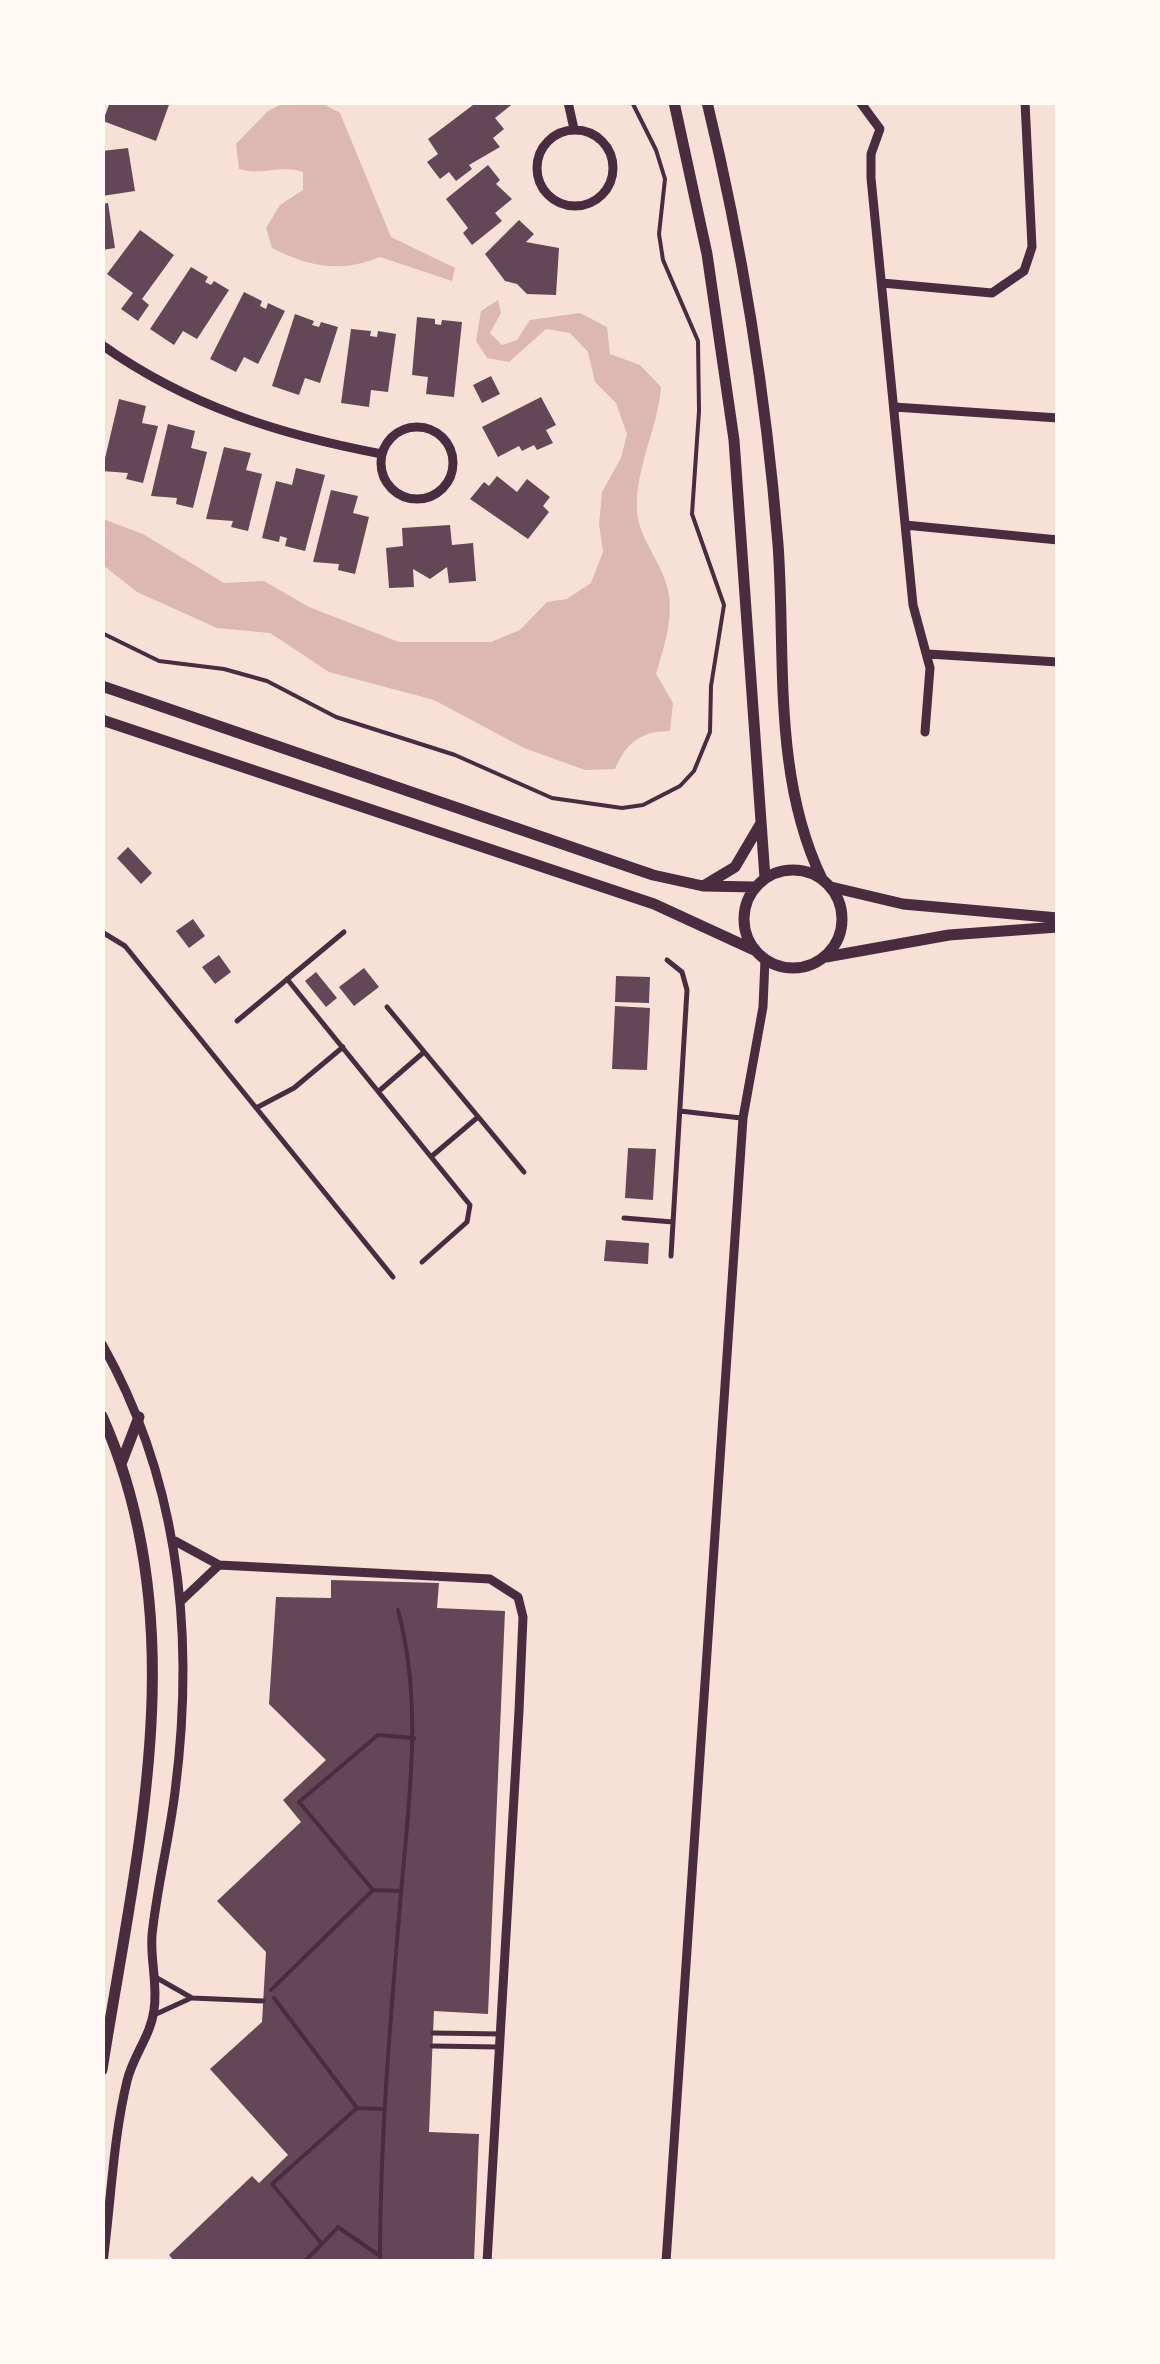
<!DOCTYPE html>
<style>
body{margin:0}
#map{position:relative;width:1160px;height:2364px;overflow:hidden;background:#f7e1d7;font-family:"Source Sans 3",sans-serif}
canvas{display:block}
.frame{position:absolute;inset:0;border:105px solid #fffaf5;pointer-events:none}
</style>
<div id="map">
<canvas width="1160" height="2364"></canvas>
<div class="frame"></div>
</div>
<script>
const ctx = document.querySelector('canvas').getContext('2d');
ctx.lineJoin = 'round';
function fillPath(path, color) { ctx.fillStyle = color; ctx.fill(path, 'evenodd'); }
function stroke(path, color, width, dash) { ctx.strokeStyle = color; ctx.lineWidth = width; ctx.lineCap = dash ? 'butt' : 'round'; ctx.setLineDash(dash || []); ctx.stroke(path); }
fillPath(new Path2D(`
 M284,103H322L340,113L391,237L455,268L452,281L380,257C341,273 309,267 272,248L266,228L280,205L303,190V172C281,164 265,176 239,169L236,144L268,111Z
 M498,300L501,313L490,333L502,345L517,340L530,320L580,313L607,327L610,354L640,365L661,387C658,428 635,468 637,510C638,538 662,562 668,590C674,618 664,647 656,674L673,703L670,731C641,731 626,743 615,769L585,770L524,748L434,700L329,672L270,633L217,628L137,592L103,565V519L143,534L224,583L264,581L309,607L399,642H491L520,630L547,602L567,599L591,583L603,552L599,524L602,492L621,458L627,434L616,403L595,382L588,352L570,333L546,329L509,362L487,358L476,341L481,311Z`), '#dcb8b0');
fillPath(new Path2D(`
 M110,102H170L156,141L103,121Z
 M477,102H515L495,118L504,129L493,138L500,147L469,165L472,169L456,181L449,172L440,179L427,162L438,154L428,139Z
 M128,148L135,191L102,196V151Z
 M488,165L500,180L496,184L512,199L495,213L502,221L472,245L463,233L468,228L446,199Z
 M108,203L115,248L102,250V204Z
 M519,220L534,234L526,242L559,248L556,295L527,294L517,284L505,281L485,254Z
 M140,230L174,255L142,299L149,305L138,321L121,309L133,293L107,274Z
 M191,267L208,277L205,282L211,285L214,281L229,290L197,339L183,331L174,345L150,329Z
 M244,292L262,301L260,306L266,309L268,303L285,311L258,364L244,357L236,372L210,359Z
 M295,314L314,321L312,325L319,327L321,322L338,327L320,383L305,378L299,395L272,386Z
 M417,317L435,319V324L441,325L442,320L462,322L454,397L426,394L428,377L412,375Z
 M351,329L371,331L370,336L377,337L378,331L396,334L388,392L371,390L369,407L341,403Z
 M491,376L500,394L482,403L473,385Z
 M541,397L556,425L546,430L553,443L537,450L534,445L522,451L519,446L498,457L482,427Z
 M119,399L146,406L142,423L158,426L143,483L126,479L128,473L102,471Z
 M168,424L195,431L191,448L207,452L193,508L176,504L177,498L151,496Z
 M224,447L251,453L246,470L262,474L248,531L231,527L233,521L206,519Z
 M296,468L325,475L305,551L285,546L287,538L280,536L279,542L262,538L276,481L292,485Z
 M497,476L517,492L527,479L550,497L543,506L549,512L528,539L470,499L484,482L489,486Z
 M331,490L358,496L353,513L369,517L355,574L338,570L339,564L313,562Z
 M450,525L452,545L473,543L476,581L449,583L447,567L430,579L413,569L414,587L389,588L386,548L403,546L402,528Z
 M128,847L152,873L141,884L117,858Z
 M193,919L205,936L189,948L176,931Z
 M219,955L231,972L215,984L202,967Z
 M364,968L379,987L354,1006L339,987Z
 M316,972L337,998L326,1007L305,981Z
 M616,976L650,977L649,1003L615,1002Z
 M615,1006L650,1008L647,1070L612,1069Z
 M628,1148L656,1149L653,1200L625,1198Z
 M606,1240L649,1243L648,1264L604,1261Z
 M331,1580L439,1583L437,1608L505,1611L488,2014L434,2011L433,2033L429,2132L479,2134L474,2262H175L169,2255L252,2176L259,2183L288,2155L210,2069L262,2022L266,1952L217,1901L301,1822L283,1800L326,1760L269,1704L276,1597L331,1598Z`), '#644757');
stroke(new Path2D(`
 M102,633L159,661L224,669L267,681L336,717L455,755L552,798L622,808L643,805L680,786L694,771L710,732L711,686L724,605L692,514L699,411L698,341L663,260L659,234L665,179L656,150L632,102
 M373,1890L401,1891
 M271,1990L373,1890L299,1802L378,1735L414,1738
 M274,1998L357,2108L272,2184L322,2244L304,2262
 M357,2108L382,2109
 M322,2244L338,2227L380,2256
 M380,2262C380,2142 390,2024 400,1905C408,1806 424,1707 398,1610`), '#4a2c40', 4);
stroke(new Path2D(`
 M102,932L125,946L393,1277
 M667,960L682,972L687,990L671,1256
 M287,979L470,1205L467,1222L422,1262
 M387,1007L524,1172
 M237,1021L344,932
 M379,1091L424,1052
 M256,1108L294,1088L343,1047
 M680,1111L741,1118
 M432,1156L478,1117
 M624,1218L673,1222
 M157,1978L192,1998L263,2001
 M154,2015L189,1999
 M433,2033L501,2034
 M432,2046L499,2047`), '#4a2c40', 5);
stroke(new Path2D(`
 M568,102L574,129
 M860,102L880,129L871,154V178L913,605L930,668L925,732
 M537 168a38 38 0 1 1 76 0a38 38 0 1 1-76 0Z
 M882,283L992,293L1024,271L1032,247L1025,102
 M102,345C188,406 281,435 382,454
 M894,407L1058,418
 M381 463a36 36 0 1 1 72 0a36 36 0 1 1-72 0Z
 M905,525L1058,540
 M928,654L1058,662
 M102,1344C180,1482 195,1637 175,1792C169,1840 157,1887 152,1935C150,1960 158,1984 154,2010C151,2035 133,2056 127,2081C113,2139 111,2202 103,2262
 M175,1541L219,1565L490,1579L518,1597L523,1617L519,1711L487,2262
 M181,1601L219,1565
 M666,2262L743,1118L763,1007L765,960`), '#4a2c40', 9);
stroke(new Path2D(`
 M674,102L707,254L734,440L765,878
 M707,102C742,246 766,396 778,544C786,656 772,775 822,879
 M102,686L653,875L703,886L755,887
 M102,720L654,904L754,950
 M744 919a49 49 0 1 1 98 0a49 49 0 1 1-98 0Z
 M705,885L735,867L761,823
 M831,887L903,904L1058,918
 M826,957L949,935L1058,927
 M102,1416C196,1626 136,1853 102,2070
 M121,1464L139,1417`), '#4a2c40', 11);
</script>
